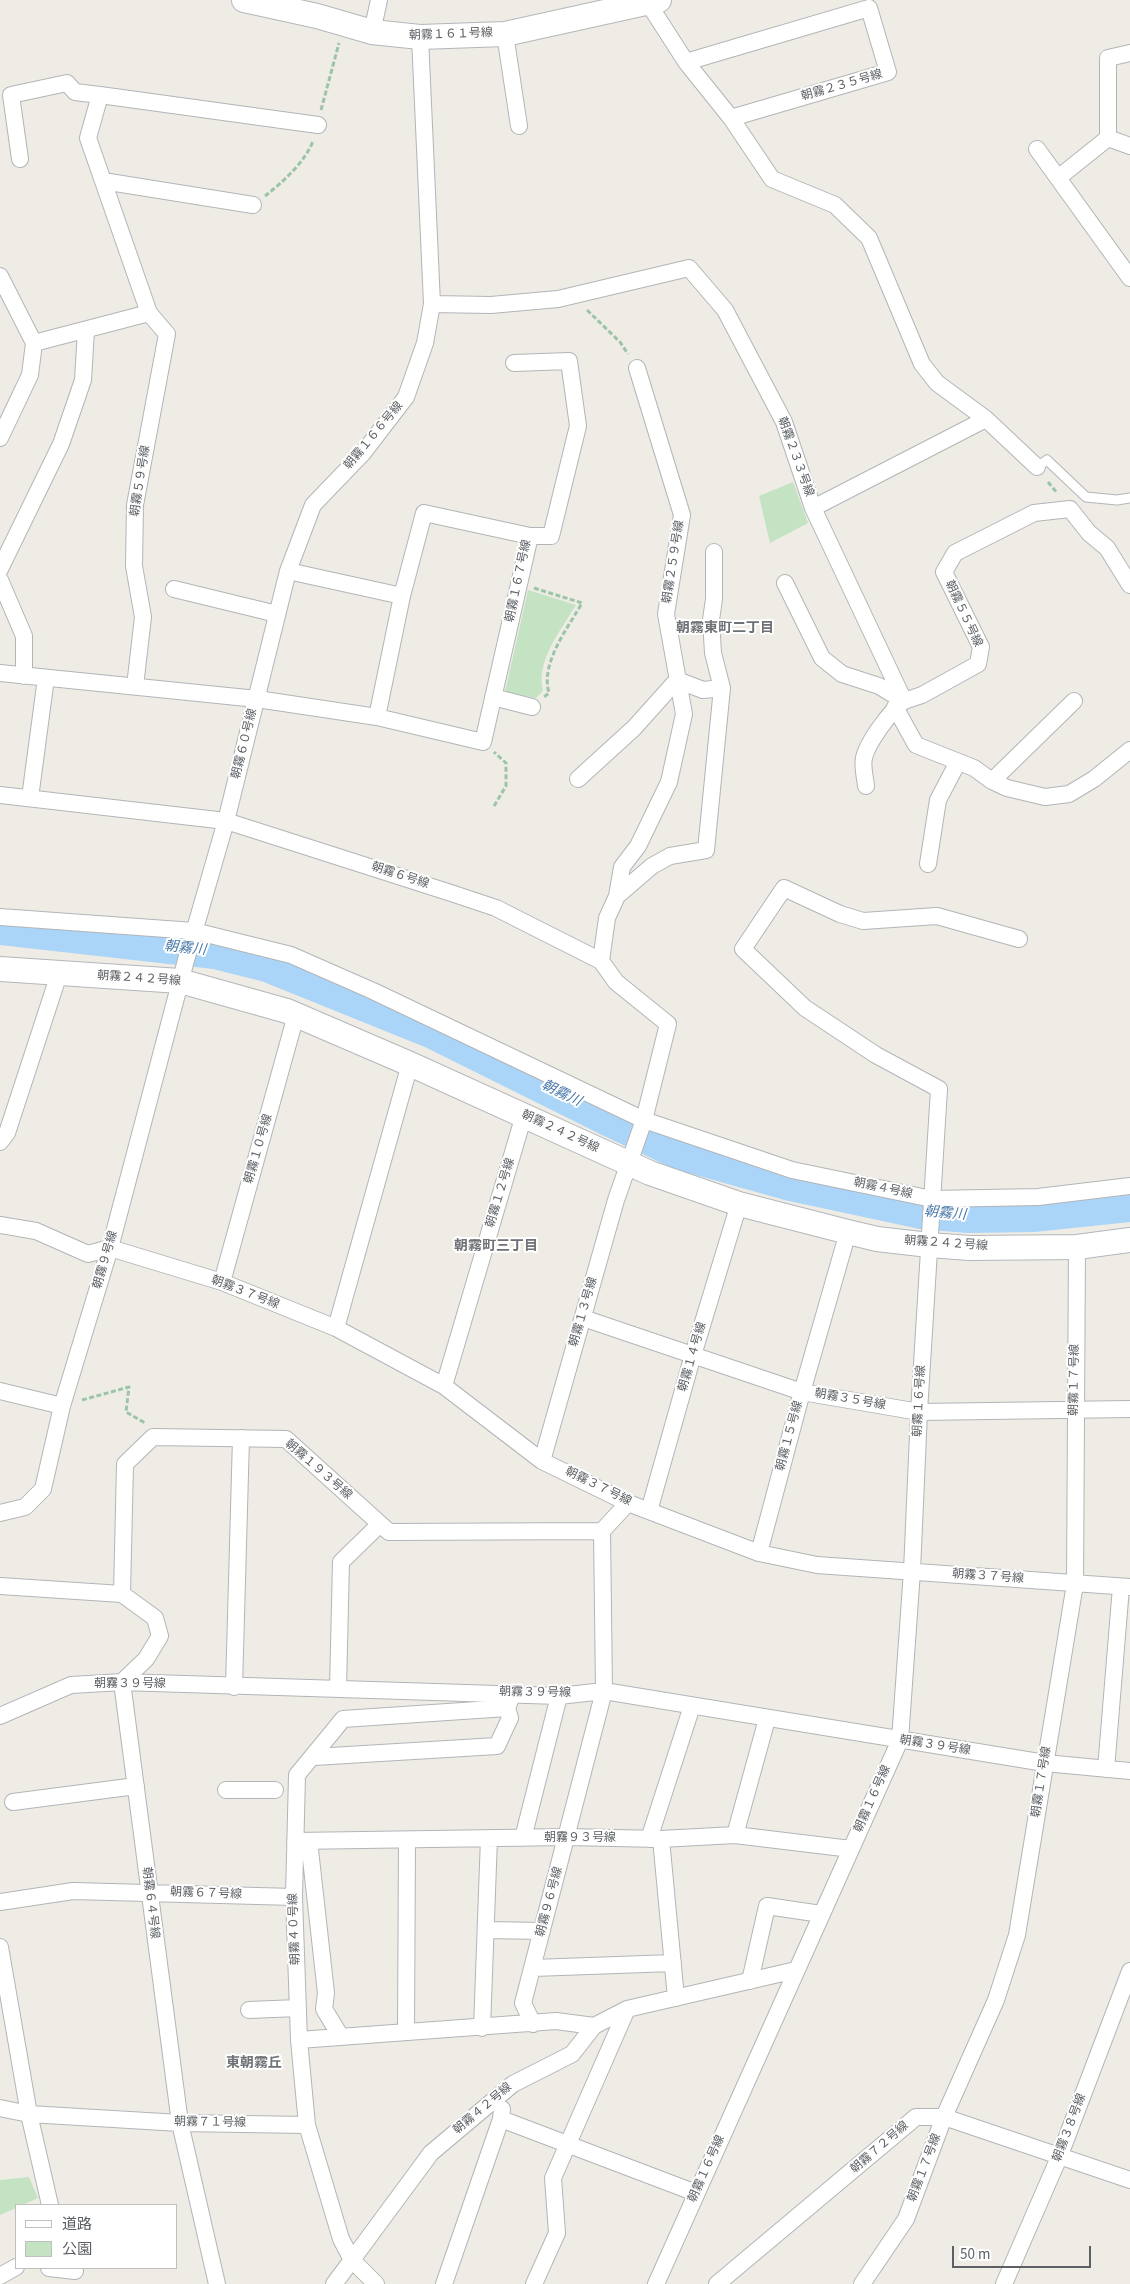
<!DOCTYPE html>
<meta charset="utf-8">
<style>
body{margin:0}
#map{position:relative;width:1130px;height:2284px;overflow:hidden;background:#eeece5;font-family:"Source Sans 3","Noto Sans JP",sans-serif}
canvas{display:block}
.legend{position:absolute;left:15px;top:2204px;width:162px;height:65px;box-sizing:border-box;background:#fff;border:1px solid #bebfc1;margin:0;padding:6px 9px;list-style:none;font-size:15px;color:#5c6064}
.legend li{display:flex;align-items:center;gap:10px;height:25px}
.legend b{width:25px;border:1px solid #bebfc1}
.scale{position:absolute;left:952px;top:2246px;width:139px;height:22px;box-sizing:border-box;border:2px solid #5c6064;border-top:0;padding-left:6px;font-size:15px;line-height:18px;white-space:nowrap;color:#5c6064;-webkit-text-stroke:4px #fff;paint-order:stroke}
</style>
<div id="map">
<canvas width="1130" height="2284"></canvas>
<ul class="legend">
<li><b style="height:6px;background:#fff"></b>道路</li>
<li><b style="height:14px;background:#c3e3c3"></b>公園</li>
</ul>
<div class="scale">50 m</div>
</div>
<script>
const ctx = document.querySelector('canvas').getContext('2d');
ctx.lineJoin = 'round';
function fillPath(path, color) { ctx.fillStyle = color; ctx.fill(path, 'evenodd'); }
function stroke(path, color, width, dash) { ctx.strokeStyle = color; ctx.lineWidth = width; ctx.lineCap = dash ? 'butt' : 'round'; ctx.setLineDash(dash || []); ctx.stroke(path); }
function drawText(font, color, halo, rows, align = 'center') {
  ctx.font = font + ' "Source Sans 3","Noto Sans JP",sans-serif'; ctx.lineWidth = 4; ctx.setLineDash([]); ctx.textBaseline = 'middle'; ctx.strokeStyle = halo; ctx.fillStyle = color; for (const [text, x, y, turn = 0] of rows) {
    ctx.save(); ctx.translate(x, y); ctx.rotate((+turn || 0) * Math.PI / 180); ctx.textAlign = isNaN(turn) ? turn : align; if (halo) ctx.strokeText(text, 0, 0); ctx.fillText(text, 0, 0); ctx.restore();
  }
}
fillPath(new Path2D(`
 M793,482L808,523L770,543L759,496Z
 M528,590L576,605C562,629 535,661 543,691L536,698L505,692Z
 M29,2177L38,2198L22,2205H16V2208L0,2215V2180Z`), '#c3e3c3');
stroke(new Path2D(`
 M0,928L215,952L267,965L433,1032L608,1119L680,1153L790,1184L921,1212L969,1216L1033,1215L1130,1205`), '#aad5f8', 34);
const lane = new Path2D(`
 M1037,467L1047,460L1086,497L1117,500L1130,498`);
const street = new Path2D(`
 M648,3L686,62L731,118L888,72L869,8L686,62
 M372,32L379,0
 M505,34L519,126
 M731,118L772,179L835,205L869,238L922,364L937,383L986,419L1037,467
 M1108,138L1130,146
 M1037,149L1130,278
 M20,159L11,95L67,83L75,92L100,95
 M1058,178L1108,138V58L1130,53
 M103,181L253,205
 M0,276L34,343L30,375L0,438
 M432,304L491,305L558,299L689,268L725,310L784,422L813,508L986,419
 M34,343L149,313
 M514,363L569,361L578,426L551,536H530
 M813,508L904,701L922,695L978,664L981,647L944,572L955,553L1034,513L1070,509L1089,533L1107,548L1130,585
 M714,552V599L711,620L713,653L722,688
 M0,569L61,444L83,380L86,330
 M288,571L402,596
 M0,580L24,636V676
 M785,583L822,658L842,674L879,686L904,701C891,710 867,743 864,758C862,766 865,777 866,786
 M174,589L277,614
 M0,673L257,699L377,717L483,742L530,536L424,513L402,596L377,717
 M135,686L143,617L134,566L135,505L167,334L149,313L88,138L100,95L318,125
 M493,697L532,707
 M895,707L916,745L974,768L992,781L1007,788L1045,797L1069,794L1094,779L1130,750
 M578,779L634,728L677,680L703,690L722,688L706,850L670,856L652,866L617,896
 M992,781L1074,701
 M0,795L226,821L451,893L496,908L601,961L616,982L668,1024L644,1120L616,1200L542,1461
 M30,798L46,678
 M928,864L938,800L958,762
 M0,917L194,931L291,955L373,991L644,1120L792,1170L932,1199L1038,1197L1130,1186
 M601,961L607,918L617,896L622,867L638,846L669,782L684,714L666,614L682,515L637,368
 M0,1142L7,1133L59,974
 M0,1225L36,1231L88,1254L110,1248L222,1282L336,1328L444,1386L542,1461L628,1503L759,1553L817,1565L1130,1587
 M222,1282L296,1015
 M583,1318L802,1392L919,1412L1130,1409
 M336,1328L410,1064
 M444,1386L524,1115
 M0,1391L62,1406
 M649,1511L693,1355L739,1204
 M0,1513L25,1507L43,1489L62,1406L110,1248L186,960L226,821L288,571L313,505L363,453L406,397L425,343L432,304L420,37
 M759,1553L802,1392L848,1232
 M0,1586L122,1594L155,1618L160,1636L146,1659L122,1682L180,2123L217,2284
 M122,1594L125,1464L153,1437L286,1439L389,1532L602,1531L628,1503
 M234,1687L241,1438
 M338,1689L341,1562L380,1524
 M513,1693L507,1708L343,1719L297,1775L294,1897L299,2040L556,2021L594,2026
 M0,1716L71,1685L122,1682L559,1696L604,1691L1045,1763L1130,1771
 M314,1757L497,1746L510,1718L507,1708
 M1106,1769L1121,1587
 M226,1790H275
 M13,1802L136,1786
 M735,1835L767,1719
 M523,1838L559,1696
 M649,1839L692,1706
 M661,1839L676,1998
 M295,1841L567,1837L661,1839L735,1835L851,1849
 M309,1841L326,1993L324,2009L341,2037
 M0,1902L73,1891L294,1897
 M486,1930L542,1931
 M0,1947L29,2114L180,2123L307,2125L299,2040
 M533,1968L673,1963
 M750,1981L767,1906L821,1914
 M249,2010L298,2008
 M533,2024L523,2003L604,1691L602,1531
 M482,2028L489,1838
 M406,2032L407,1840
 M0,2108L29,2114L50,2205
 M501,2119L696,2193
 M307,2125L341,2239L352,2260L431,2153L513,2084L572,2054L594,2026L627,2009L796,1970
 M49,2268L75,2271
 M0,2276L16,2267
 M334,2284L352,2260L376,2284
 M444,2284L501,2119L502,2109
 M534,2284L557,2233L553,2178L627,2009
 M656,2284L900,1740L912,1571L919,1412L939,1089L876,1055L805,1008L743,949L784,888L840,914L863,921L937,916L1019,939
 M717,2284L916,2117H944L1130,2180
 M862,2284L906,2219L944,2117L996,2000L1017,1935L1075,1584L1077,1247
 M1004,2284L1060,2155L1130,1971`);
const secondary = new Path2D(`
 M244,0L317,16L372,32L420,37L505,34L659,0
 M0,969L180,981L287,1011L410,1064L650,1173L739,1204L848,1232L877,1239L929,1245L970,1248L1077,1247L1130,1240`);
stroke(lane, '#b2b5b8', 11);
stroke(street, '#b2b5b8', 18);
stroke(secondary, '#b3b7bb', 26);
stroke(new Path2D(`
 M321,110L339,43
 M265,196C283,182 305,162 313,141
 M587,310L620,342L628,354
 M1048,482L1057,493
 M534,588L582,603C568,628 540,663 549,693L544,697
 M494,806L506,786V763L494,752
 M82,1400L129,1387L126,1412L145,1423`), '#9cc4a8', 3, [5, 2.5]);
stroke(lane, '#fff', 9);
stroke(street, '#fff', 16);
stroke(secondary, '#fff', 24);
drawText('12px', '#5c6064', '#fff', [
 ["朝霧１６１号線",451,35,-2],
 ["朝霧２３５号線",842,86,-16],
 ["朝霧１６６号線",374,436,-50],
 ["朝霧２３３号線",795,457,70],
 ["朝霧５９号線",141,481,-81],
 ["朝霧２５９号線",674,562,-81],
 ["朝霧１６７号線",519,581,-78],
 ["朝霧５５号線",963,614,65],
 ["朝霧６０号線",245,744,-76],
 ["朝霧６号線",400,876,18],
 ["朝霧２４２号線",139,979,4],
 ["朝霧２４２号線",560,1132,25],
 ["朝霧１０号線",259,1149,-74],
 ["朝霧４号線",883,1189,12],
 ["朝霧１２号線",501,1193,-73],
 ["朝霧２４２号線",946,1244,4],
 ["朝霧９号線",106,1260,-74],
 ["朝霧３７号線",245,1293,21],
 ["朝霧１３号線",584,1312,-74],
 ["朝霧１４号線",693,1357,-74],
 ["朝霧１７号線",1075,1380,-89],
 ["朝霧３５号線",850,1400,10],
 ["朝霧１６号線",920,1401,-87],
 ["朝霧１５号線",790,1436,-75],
 ["朝霧１９３号線",318,1470,41],
 ["朝霧３７号線",598,1487,26],
 ["朝霧３７号線",988,1577,4],
 ["朝霧３９号線",130,1684],
 ["朝霧３９号線",535,1693,1],
 ["朝霧３９号線",935,1746,9],
 ["朝霧１７号線",1042,1782,-81],
 ["朝霧１６号線",873,1799,-66],
 ["朝霧９３号線",580,1838],
 ["朝霧６７号線",206,1894,2],
 ["朝霧９６号線",550,1902,-75],
 ["朝霧６４号線",150,1903,83],
 ["朝霧４０号線",295,1929,-92],
 ["朝霧４２号線",483,2109,-40],
 ["朝霧７１号線",210,2123,1],
 ["朝霧３８号線",1070,2128,-69],
 ["朝霧７２号線",880,2148,-41],
 ["朝霧１７号線",925,2168,-69],
 ["朝霧１６号線",707,2169,-66]
]);
drawText('bold 14px', '#6e7276', '#fff', [
 ["朝霧東町二丁目",725,629],
 ["朝霧町三丁目",496,1247],
 ["東朝霧丘",254,2064]
]);
drawText('italic 14px', '#4877a9', '#fff', [
 ["朝霧川",185,949,6],
 ["朝霧川",561,1094,26],
 ["朝霧川",945,1214,5]
]);
</script>
